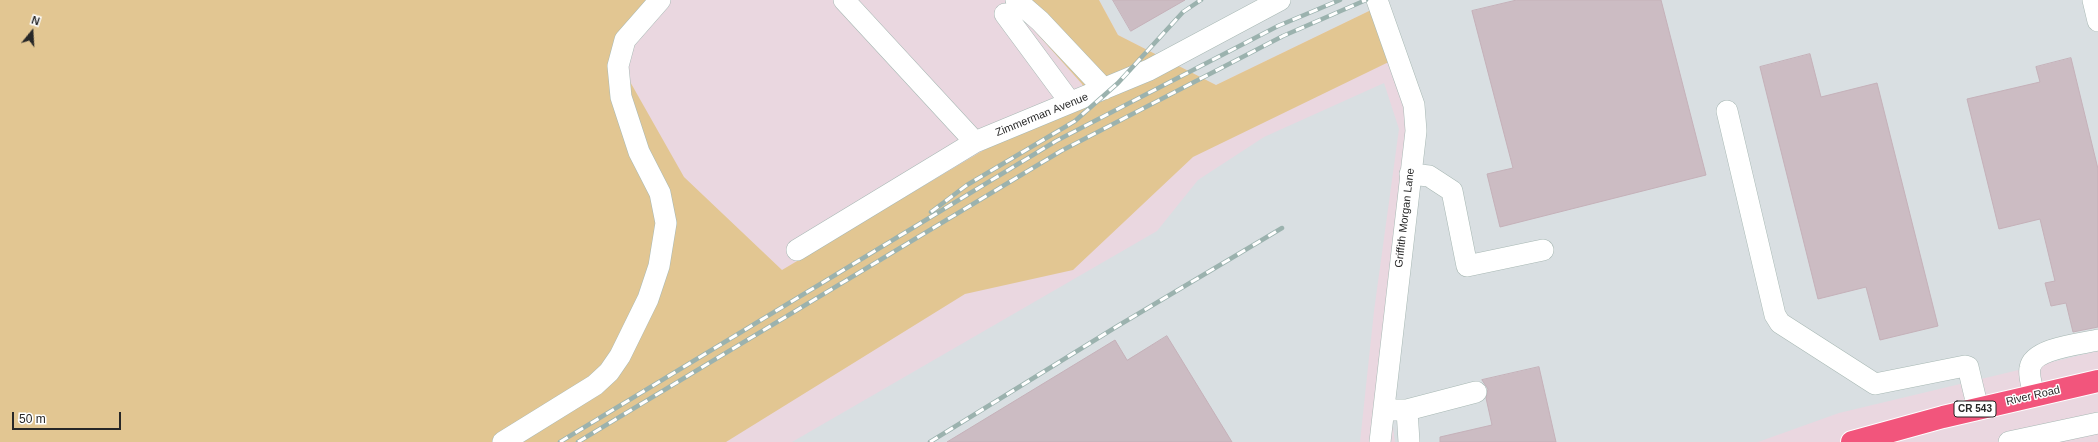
<!DOCTYPE html>
<style>
body{margin:0}
#map{position:relative;width:2098px;height:442px;overflow:hidden;background:#ead7e0;font-family:Arial,sans-serif}
canvas{display:block}
.north{position:absolute;left:12px;top:12px;width:40px;height:40px;-webkit-text-stroke:3px #fff;paint-order:stroke;rotate:18deg;font-size:11px;font-weight:700;line-height:16px;text-align:center;color:#272727}
.north::after{content:'';display:block;margin:auto;width:14px;height:18px;background:#272727;clip-path:polygon(50% 0,100% 100%,50% 72%,0 100%)}
.scale{position:absolute;left:12px;top:412px;width:109px;height:18px;box-sizing:border-box;border:2px solid #272727;border-top:0;padding-left:5px;font-size:12px;line-height:14px;white-space:nowrap;color:#272727;-webkit-text-stroke:3px #fff;paint-order:stroke}
</style>
<div id="map">
<canvas width="2098" height="442"></canvas>
<div class="north">N</div>
<div class="scale">50 m</div>
</div>
<script>
const ctx = document.querySelector('canvas').getContext('2d');
ctx.lineJoin = 'round';
function fillPath(path, color) { ctx.fillStyle = color; ctx.fill(path, 'evenodd'); }
function stroke(path, color, width, dash) { ctx.strokeStyle = color; ctx.lineWidth = width; ctx.lineCap = dash ? 'butt' : 'round'; ctx.setLineDash(dash || []); ctx.stroke(path); }
function drawText(font, color, halo, rows, align = 'center') {
  ctx.font = font + ' Arial,sans-serif'; ctx.lineWidth = 3; ctx.setLineDash([]); ctx.textBaseline = 'middle'; ctx.strokeStyle = halo; ctx.fillStyle = color; for (const [text, x, y, turn = 0] of rows) {
    ctx.save(); ctx.translate(x, y); ctx.rotate((+turn || 0) * Math.PI / 180); ctx.textAlign = isNaN(turn) ? turn : align; if (halo) ctx.strokeText(text, 0, 0); ctx.fillText(text, 0, 0); ctx.restore();
  }
}
fillPath(new Path2D(`
 M1099,0H2098V351L1839,413L1758,442H1395L1387,381L1414,105L1380,8L1369,11L1216,85L1118,35Z
 M1384,83L1399,129L1374,311L1360,442H792L1157,231L1198,180L1264,137Z`), '#d9dfe2');
fillPath(new Path2D(`
 M0,0H670L627,47L624,71L684,177L782,270L1004,138L1087,96L1082,84L1007,0H1099L1118,35L1216,85L1369,11L1381,8L1399,57L1193,157L1073,270L965,294L726,442H0Z`), '#e2c692');
const building = new Path2D(`
 M1113,0H1185L1131,31Z
 M1517,0H1661L1706,175L1500,227L1487,174L1513,168L1472,11Z
 M1810,54L1821,97L1877,83L1938,326L1880,340L1866,287L1818,299L1760,67Z
 M2071,58L2098,169V327L2073,332L2066,303L2051,306L2045,283L2055,281L2040,219L1999,229L1967,99L2040,82L2036,67Z
 M1167,336L1232,442H947L1115,340L1127,360Z
 M1539,367L1556,442H1440V437L1492,425L1486,398L1488,389L1482,380Z`);
fillPath(building, '#ccbcc3');
stroke(building, '#c5b1b9', 1);
const minor = new Path2D(`
 M844,0L975,142
 M1016,0L1040,21L1104,89
 M1377,0L1414,105L1416,131L1380,442
 M2093,0L2098,21
 M1005,14L1070,102
 M1727,111L1775,315L1780,323L1875,384L1965,366L1968,367L1978,409
 M1410,174L1429,176L1452,191L1467,266L1543,250
 M797,250L975,142L1149,70L1280,0
 M2034,396C2033,388 2028,376 2030,368C2033,348 2081,344 2098,340
 M1394,410H1407L1409,442
 M1407,410L1476,392
 M503,442L595,385L609,372L620,356L648,299L659,266L666,223L660,193L639,152L621,97L618,66L625,40L660,0
 M2009,442L2098,423`);
const major = new Path2D(`
 M1852,442L1943,417L2098,381`);
stroke(minor, '#a8b8b4', 22);
stroke(major, '#fff', 24);
stroke(minor, '#fff', 21);
stroke(major, '#f2557c', 22);
const rail = new Path2D(`
 M931,212L967,185L1075,121L1118,83L1183,12L1201,0
 M560,442L1056,141L1278,26L1340,0
 M578,442L1061,151L1283,36L1366,0
 M930,442L1116,327L1282,228`);
stroke(rail, '#9bb2ae', 4.5);
stroke(rail, '#fff', 3, [9]);
for (const [x, y, w] of [
 [1975,409,42]
]) { const box = new Path2D(); box.roundRect(x - w / 2, y - 8, w, 16, 3); ctx.fillStyle = '#fff'; ctx.fill(box); stroke(box, '#272727', 1); }
drawText('bold 10px', '#272727', null, [
 ["CR 543",1975,409]
]);
drawText('11px', '#272727', '#fff', [
 ["Zimmerman Avenue",1042,115,-22],
 ["Griffith Morgan Lane",1405,218,-83],
 ["River Road",2033,396,-13]
]);
</script>
